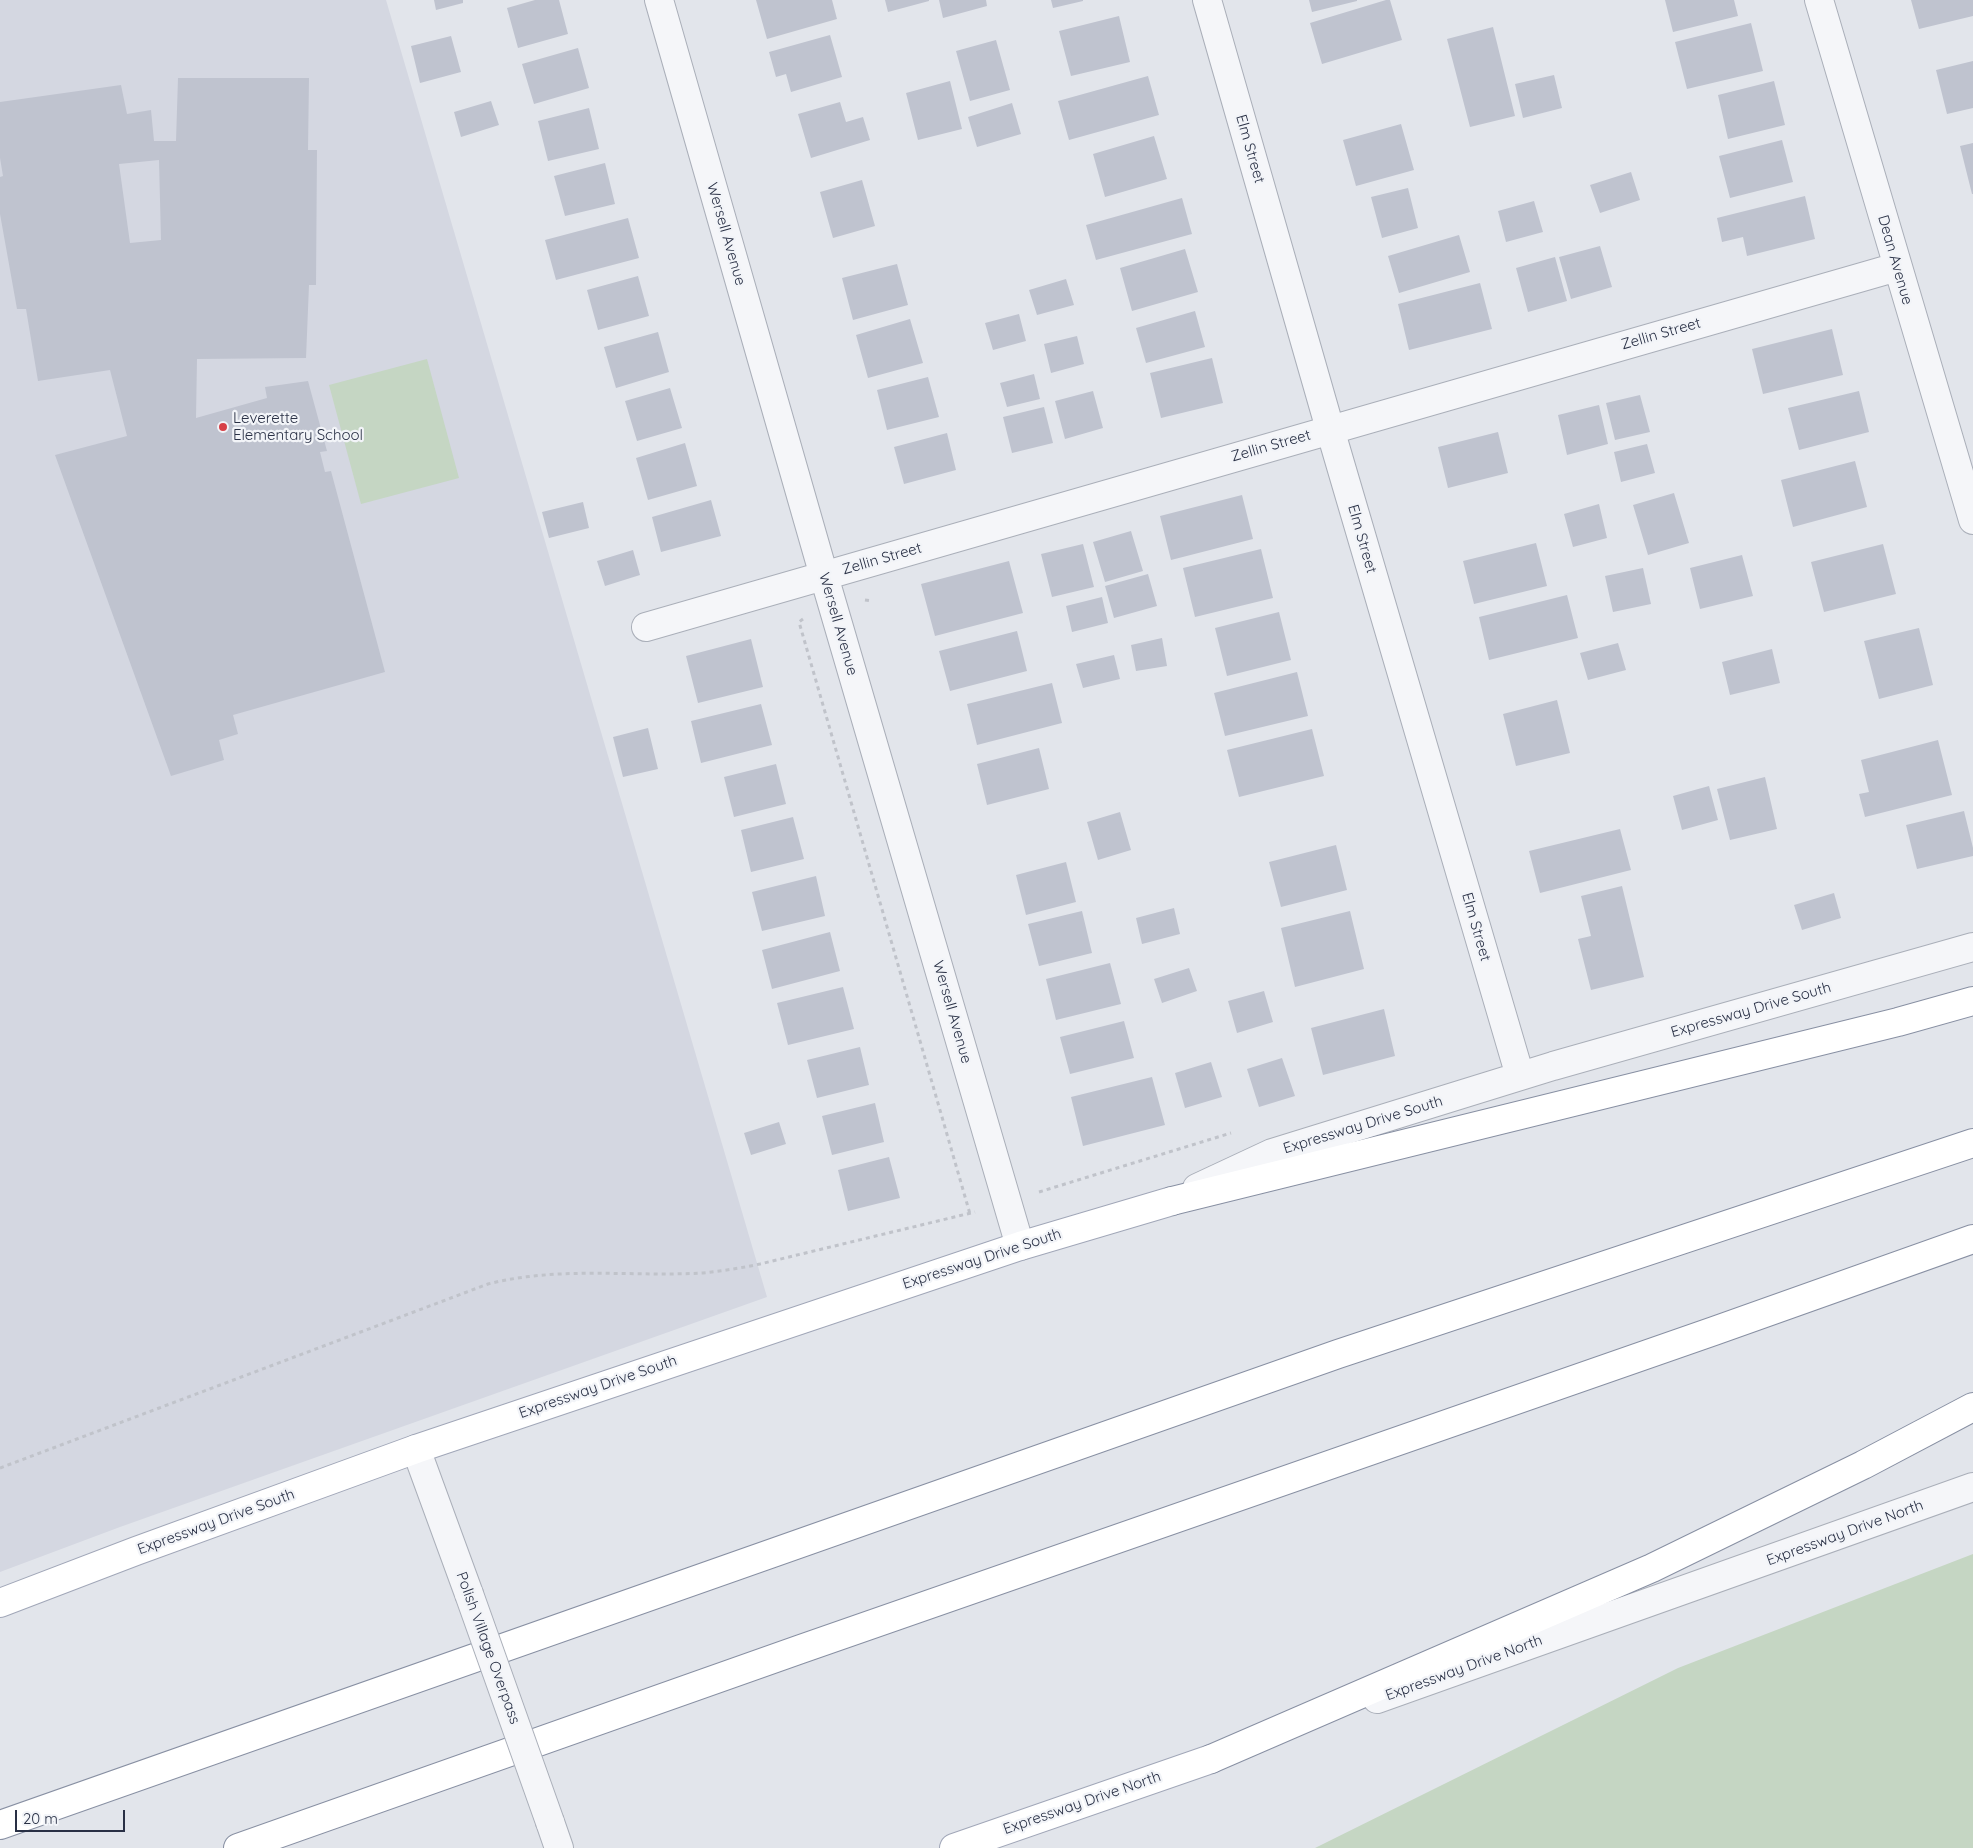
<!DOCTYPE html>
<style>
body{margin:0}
#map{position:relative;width:1973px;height:1848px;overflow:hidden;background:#e2e5eb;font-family:Quicksand,sans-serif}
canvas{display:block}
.scale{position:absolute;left:15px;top:1810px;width:110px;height:22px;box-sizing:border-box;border:2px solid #293045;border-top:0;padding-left:6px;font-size:15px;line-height:18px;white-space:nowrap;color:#293045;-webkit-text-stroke:4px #f2f4f8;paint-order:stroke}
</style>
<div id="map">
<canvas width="1973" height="1848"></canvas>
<div class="scale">20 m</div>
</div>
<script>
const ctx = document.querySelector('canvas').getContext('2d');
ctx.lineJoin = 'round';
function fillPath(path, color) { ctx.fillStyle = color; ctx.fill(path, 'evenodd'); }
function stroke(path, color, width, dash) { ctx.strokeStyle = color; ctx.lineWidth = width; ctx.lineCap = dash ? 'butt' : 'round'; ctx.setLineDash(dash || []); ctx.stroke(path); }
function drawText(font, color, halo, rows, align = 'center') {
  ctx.font = font + ' Quicksand,sans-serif'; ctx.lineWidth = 4.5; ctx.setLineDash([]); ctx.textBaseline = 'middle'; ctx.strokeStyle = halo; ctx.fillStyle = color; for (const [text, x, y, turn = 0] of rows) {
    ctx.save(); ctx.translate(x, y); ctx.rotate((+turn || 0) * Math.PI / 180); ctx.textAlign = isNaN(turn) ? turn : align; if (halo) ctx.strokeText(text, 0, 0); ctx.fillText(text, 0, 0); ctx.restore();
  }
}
fillPath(new Path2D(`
 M0,0H386L767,1297L120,1527L0,1572Z`), '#d4d7e1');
fillPath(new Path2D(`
 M427,359L459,478L361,504L329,385Z
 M1973,1554V1848H1315L1678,1668Z`), '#c5d6c3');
fillPath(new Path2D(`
 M434,0H463V3L436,10Z
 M535,0H559L568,34L518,48L507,8Z
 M756,0H832L837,19L767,39Z
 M885,0H929V1L888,12Z
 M939,0H986L987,6L943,18Z
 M1051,0H1083V1L1053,8Z
 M1309,0H1357V1L1312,12Z
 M1386,0H1390L1402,40L1322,64L1310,23Z
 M1665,0H1734L1738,16L1673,32Z
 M1911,0H1973V16L1919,29Z
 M1119,16L1130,62L1071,76L1059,31Z
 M1751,23L1763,71L1687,89L1675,42Z
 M1493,27L1515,116L1470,127L1447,39Z
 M830,35L842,77L791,92L786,74L776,77L769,52Z
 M451,36L461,72L420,83L411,46Z
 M996,40L1010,90L970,101L956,51Z
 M578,48L589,88L534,104L522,64Z
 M1973,61V108L1947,114L1936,70Z
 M1554,75L1562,108L1523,118L1515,84Z
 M1148,76L1159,115L1069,140L1058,101Z
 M178,78H309L308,150H317L316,285H309L306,358L197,359L196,418L267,398L265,387L308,381L327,451L320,452L325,472L331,471L385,672L233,715L238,734L219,740L224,760L171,776L55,455L127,436L110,370L38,381L26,309H17L0,214V177L3,176L0,158V102L121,85L127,114L151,110L154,141H176ZM159,160L161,240L130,243L119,164Z
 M950,81L962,129L918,140L906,93Z
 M1774,81L1785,125L1728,139L1718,95Z
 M491,101L499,125L461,137L454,112Z
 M840,102L846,122L863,117L870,140L811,158L798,114Z
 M1012,103L1021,134L977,147L968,117Z
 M589,108L599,149L548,161L538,121Z
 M1401,124L1414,170L1356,186L1343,140Z
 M1154,136L1167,179L1105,197L1093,154Z
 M1782,140L1793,182L1730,198L1719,156Z
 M1973,143V194H1972L1960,146Z
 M605,163L615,204L565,216L554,176Z
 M1631,172L1640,200L1600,213L1590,185Z
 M862,180L875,226L833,238L820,192Z
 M1408,188L1418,228L1382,238L1371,197Z
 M1805,196L1815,239L1747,256L1743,237L1722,242L1717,218Z
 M1182,198L1192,234L1096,260L1086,225Z
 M1534,201L1543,232L1506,242L1498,211Z
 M628,218L639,258L556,280L545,240Z
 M1459,235L1470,272L1399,293L1388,256Z
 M1600,246L1612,287L1571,299L1559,257Z
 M1185,249L1198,292L1132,311L1120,268Z
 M1555,257L1567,301L1528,312L1516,268Z
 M897,264L908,305L853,320L842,278Z
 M638,276L649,316L598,330L587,290Z
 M1066,279L1074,305L1037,315L1029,290Z
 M1480,283L1492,329L1409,350L1398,304Z
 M1195,311L1205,347L1146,363L1136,328Z
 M1019,314L1026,341L993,350L985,323Z
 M910,319L923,363L868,378L856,335Z
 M1832,329L1843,375L1763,394L1752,349Z
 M658,332L669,372L616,388L604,347Z
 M1077,336L1084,364L1051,373L1044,344Z
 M1212,358L1223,403L1161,418L1150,373Z
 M1034,374L1040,399L1007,407L1000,383Z
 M928,377L939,417L887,430L877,390Z
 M670,388L682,428L637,441L625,401Z
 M1093,391L1103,428L1065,439L1055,401Z
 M1859,391L1869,432L1799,450L1788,408Z
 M1640,395L1650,432L1615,440L1606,403Z
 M1599,405L1608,444L1567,455L1558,415Z
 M1044,407L1053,443L1012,453L1003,417Z
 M1498,432L1508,473L1448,488L1438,447Z
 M947,433L956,470L904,484L894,447Z
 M685,443L697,486L648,500L636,458Z
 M1647,444L1655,473L1621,482L1614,452Z
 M1855,461L1867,507L1793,527L1781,480Z
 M1674,493L1689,543L1648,555L1633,505Z
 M1242,495L1253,539L1171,560L1160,516Z
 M711,500L721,536L661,552L652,517Z
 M583,502L589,528L549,538L542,512Z
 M1599,504L1607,538L1573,547L1564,514Z
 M1131,531L1143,571L1105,582L1093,542Z
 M1536,543L1547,586L1474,604L1463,561Z
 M1083,544L1094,587L1052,597L1041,554Z
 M1883,544L1896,594L1824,612L1811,562Z
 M1261,549L1273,598L1195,617L1183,568Z
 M633,550L640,575L605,586L597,561Z
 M1742,555L1753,596L1700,609L1690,568Z
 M1009,561L1023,613L935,636L921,584Z
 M1643,568L1651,604L1613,612L1605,576Z
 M1148,574L1157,606L1114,618L1105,586Z
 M1567,595L1578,638L1489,660L1479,617Z
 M1102,597L1108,623L1072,632L1066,606Z
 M1279,612L1291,660L1227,676L1215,628Z
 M1919,628L1933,685L1879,699L1864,641Z
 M1017,631L1027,671L950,691L939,651Z
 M1162,638L1167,666L1136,671L1131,645Z
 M751,639L763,687L698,703L686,656Z
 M1618,643L1626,670L1588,680L1580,653Z
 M1772,649L1780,683L1730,695L1722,662Z
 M1114,655L1120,679L1083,688L1076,664Z
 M1297,672L1308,716L1225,736L1214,693Z
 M1052,683L1062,723L977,745L967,704Z
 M1557,700L1570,753L1516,766L1503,714Z
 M761,704L772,745L701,763L691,721Z
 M648,728L658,769L623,777L613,737Z
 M1312,729L1324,776L1239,797L1227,750Z
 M1938,740L1952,795L1865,817L1859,794L1869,792L1861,760Z
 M1039,748L1049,789L987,805L977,764Z
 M776,764L786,804L734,817L724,777Z
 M1765,777L1777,829L1730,840L1717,789Z
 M1709,786L1718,820L1682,830L1673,796Z
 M1964,811L1973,848V856L1917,869L1906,825Z
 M1120,812L1131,850L1098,860L1087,822Z
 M793,817L804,859L751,872L741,830Z
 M1620,829L1631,870L1540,893L1529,851Z
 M1336,845L1347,890L1281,907L1269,862Z
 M1066,862L1076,902L1026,915L1016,875Z
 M816,876L825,916L762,931L752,892Z
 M1622,886L1644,977L1591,990L1578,939L1591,936L1581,896Z
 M1834,893L1841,918L1802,930L1794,905Z
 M1174,908L1180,934L1142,944L1136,918Z
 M1082,911L1092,953L1039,966L1028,924Z
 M1350,911L1364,969L1295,987L1281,928Z
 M830,932L840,971L772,989L762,950Z
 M1110,963L1121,1004L1056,1020L1046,979Z
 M1189,968L1197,991L1162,1003L1154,979Z
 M843,987L854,1029L788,1045L777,1003Z
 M1264,991L1273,1022L1237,1033L1228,1001Z
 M1384,1009L1395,1056L1323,1075L1311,1028Z
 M1124,1021L1134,1058L1070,1074L1060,1037Z
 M860,1047L869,1085L817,1098L807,1060Z
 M1282,1058L1295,1096L1259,1107L1247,1069Z
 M1211,1062L1222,1097L1185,1108L1175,1073Z
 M1152,1077L1165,1125L1083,1146L1071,1097Z
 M875,1103L884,1142L832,1155L822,1116Z
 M779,1122L786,1144L751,1155L744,1133Z
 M889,1157L900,1198L848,1211L838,1170Z`), '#bfc3cf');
const minor = new Path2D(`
 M659,0L824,576L1020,1246
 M1207,0L1330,429L1520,1076
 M1819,0L1973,520
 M646,627L1897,267
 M1197,1188L1272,1153L1553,1066L1973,947
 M416,1449L469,1594
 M1377,1699L1973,1487
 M550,1822L559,1848`);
const major = new Path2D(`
 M0,1603L136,1551L416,1449L1020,1246L1172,1201
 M954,1848L1211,1759`);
const highway = new Path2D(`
 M1172,1201L1898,1022L1973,1001
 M1211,1759L1652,1568L1863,1465L1973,1407
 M0,1825L1338,1354L1973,1143
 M238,1848L801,1649L1714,1331L1973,1239`);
stroke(minor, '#aaafb9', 30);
stroke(major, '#a1a7b8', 30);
stroke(highway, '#8890a3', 30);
stroke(new Path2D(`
 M865,600L872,601
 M803,619L799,622L970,1214
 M1039,1192L1231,1133
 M0,1468L488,1284C558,1266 632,1277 703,1273C722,1271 741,1268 760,1264L975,1212`), '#c0c3ca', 3, [4, 4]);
stroke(minor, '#f5f6f9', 28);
stroke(major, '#fff', 28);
stroke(highway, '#fff', 28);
const minorBridge = new Path2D(`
 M469,1594L550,1822`);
stroke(minorBridge, '#aaafb9', 30, []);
stroke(minorBridge, '#f5f6f9', 28);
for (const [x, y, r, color] of [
 [223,427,5,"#d74047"]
]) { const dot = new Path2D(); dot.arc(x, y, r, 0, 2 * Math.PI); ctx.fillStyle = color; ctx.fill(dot); stroke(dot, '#f2f4f8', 2); }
drawText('15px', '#293045', '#f2f4f8', [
 ["Elm Street",1250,149,74],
 ["Wersell Avenue",726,234,74],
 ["Dean Avenue",1895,260,74],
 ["Zellin Street",1661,334,-16],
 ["Zellin Street",1271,446,-16],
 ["Elm Street",1362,539,74],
 ["Zellin Street",882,559,-16],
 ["Wersell Avenue",838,624,74],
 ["Elm Street",1476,927,74],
 ["Expressway Drive South",1751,1010,-16],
 ["Wersell Avenue",952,1012,74],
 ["Expressway Drive South",1363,1125,-17],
 ["Expressway Drive South",982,1259,-18],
 ["Expressway Drive South",598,1387,-19],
 ["Expressway Drive South",216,1522,-20],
 ["Expressway Drive North",1845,1533,-20],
 ["Polish Village Overpass",488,1648,70],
 ["Expressway Drive North",1464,1668,-20],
 ["Expressway Drive North",1082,1803,-19]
]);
drawText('15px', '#293045', '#f2f4f8', [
 ["Leverette",233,418],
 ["Elementary School",233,435]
], 'left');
</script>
